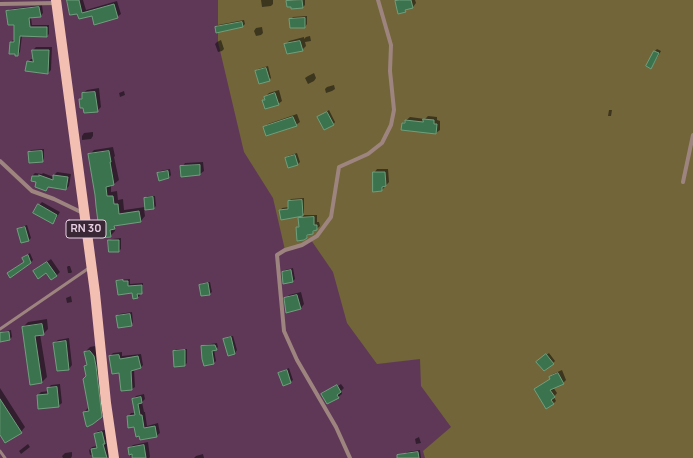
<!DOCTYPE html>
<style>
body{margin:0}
canvas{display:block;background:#5f3858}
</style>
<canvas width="693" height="458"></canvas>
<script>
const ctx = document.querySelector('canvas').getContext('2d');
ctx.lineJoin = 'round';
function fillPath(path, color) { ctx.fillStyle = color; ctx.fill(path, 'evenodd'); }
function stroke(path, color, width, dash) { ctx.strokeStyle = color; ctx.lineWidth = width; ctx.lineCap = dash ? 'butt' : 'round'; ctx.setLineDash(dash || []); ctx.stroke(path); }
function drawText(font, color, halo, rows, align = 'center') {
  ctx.font = font + ' Manrope,sans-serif'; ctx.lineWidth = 4; ctx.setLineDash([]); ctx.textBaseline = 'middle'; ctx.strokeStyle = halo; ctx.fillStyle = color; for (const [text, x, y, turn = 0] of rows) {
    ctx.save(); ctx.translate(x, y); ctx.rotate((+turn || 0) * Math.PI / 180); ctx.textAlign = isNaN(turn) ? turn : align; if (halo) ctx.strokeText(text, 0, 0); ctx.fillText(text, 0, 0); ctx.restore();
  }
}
fillPath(new Path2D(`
 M218,0H693V458H425L423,451L451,427L421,386L420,359L377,364L347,323L333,272L311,240L285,250L273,198L244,152L218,42Z`), '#726539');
fillPath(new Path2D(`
 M68,0H83L86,10L117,1L121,14L117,17L92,15L80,18Z
 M261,0H273V4L271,6L262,7Z
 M288,0H305V5L303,7L287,1Z
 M398,0H415L416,3L413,7L409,8L405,11L396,2Z
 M42,5L43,13L40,16L31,17L32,25H49V34L47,36H22L20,52L18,55L11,42L13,40H15V23L7,12L10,9Z
 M307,16V24L305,27L291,19L293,17Z
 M244,20L245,24L242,27L216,28L218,25Z
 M262,27L263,33L261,35L256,36L254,31L256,28Z
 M310,36L311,41L305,42L306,46L302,50L285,45L289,41L304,37V39L306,37Z
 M221,40L224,49L222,51L218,52L215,44L217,42Z
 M36,47H52L51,70L48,73L28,62L31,59H34L33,50Z
 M657,49L661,51L653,65L647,66L655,51Z
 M268,66L271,78L269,80L256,71L258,69Z
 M314,73L316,78L314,81L308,84L305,78L308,76Z
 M334,85L335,89L332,91L326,93L325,89L327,87Z
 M99,88L101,107L97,111L81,99L83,97V93L87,90Z
 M279,90L282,101L278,104L263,101L265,98V97L269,93Z
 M124,91L125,95L120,97L119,93Z
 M329,110L335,122L333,125L319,117Z
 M609,110H612L611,116H608Z
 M297,114L300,122L296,125L264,127L268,124Z
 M428,116L437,117V120L440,121V130L436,133L403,123L410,117L425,119Z
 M93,132V136L91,139L82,140V136L84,133Z
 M113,147L115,156L114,157L119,180L114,184L111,185V192L117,191L118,200L123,199L124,210L145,207V199L147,196H155L156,206L154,208L144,209L145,216L141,221L118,224L115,227V231L110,236L97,206L89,155L94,150Z
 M44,149V159L42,161L29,152L31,150Z
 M297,153L300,162L298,164L289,167L286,158L288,156Z
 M203,162L204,171L200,174L182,175V167L185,163Z
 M170,169L171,175L169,178L158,173L160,171Z
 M377,169H388L389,182L382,190L374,173Z
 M57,172L71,174L69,186L66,189L49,186L46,190L32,176L35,173L42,174L43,173L54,177V175Z
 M304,198V213L302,215L280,211L282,208L289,207V201L291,199Z
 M42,202L60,212L56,219L52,223L39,205Z
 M303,215H317V222H319L320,226L312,233H310L307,237L297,228L300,225L299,218Z
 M27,225L31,238L29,240L22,242L18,230L21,227Z
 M121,238V249L119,251H110L109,241L112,239Z
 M30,253L33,260L31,262L11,271L25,261L23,258Z
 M51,259L60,272L56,276L38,268Z
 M68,266H70L72,272L71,273H68L67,267Z
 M293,268L295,279L293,281L284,283L283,272L285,270Z
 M130,279V284L143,283V291L141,293H139L140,295L138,298L133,292L117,282L119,280Z
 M210,282L212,292L209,294L200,285L202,283Z
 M301,292L304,304L301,308L287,312L286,299L289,295Z
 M71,296L72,302L67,303L66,298Z
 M132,312L133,322L131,325L117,316L119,314Z
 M47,319L48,329L43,334H40L47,377L42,382L23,327L28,322Z
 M11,330L12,337L10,339L0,338V333L2,332Z
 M233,336L237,350L235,353L225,340L227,337Z
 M69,338L72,365L69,369L54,343L58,340Z
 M217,343L218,347L216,349L214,350L216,361L214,363L205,365L202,347L204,345Z
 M95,346L99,351L106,411L101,417L84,412L89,407L87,376L85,366L87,364L85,352L90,347Z
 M176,349H187V363L185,365L174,351Z
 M122,352V356L141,354L143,365L140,368L134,369L135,387L132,389L121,390L120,372L110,356L113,353Z
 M549,353L555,361L553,363L540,360Z
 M289,368L293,380L290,382L279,373L282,371Z
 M562,370L566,380L563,383L553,387L557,393L554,397L556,401L553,404L535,389L555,377H550L553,374Z
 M60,384L62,403L58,406L38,395L41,392L49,391L48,388L51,385Z
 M341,384L344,388L341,391L342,394L338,397L322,394L325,391V393Z
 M0,388L25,427L21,432L0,433Z
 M144,394L145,399L142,402L144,412H145L147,426L158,423L160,433L156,436L135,426L128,417L131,413H135L133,399L136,396Z
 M105,430L107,440L106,441L110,455L107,458H97L101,452L90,455L89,450L92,447L97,446L95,434L98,431Z
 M419,437L421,443L416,444L415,439Z
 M148,442L150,457L149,458H131L129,448L133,445Z
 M28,444L30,447L21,454L19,451Z
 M420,450L421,458H406L405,454L407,452Z
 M72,452V456L71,458H63L62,456L65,453Z
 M203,454L204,458H194L196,456Z`), '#0007');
const building = new Path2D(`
 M67,0H79L82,13L114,4L118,18L94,25L92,16L79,19L77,14L70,15Z
 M302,0L303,8L291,9V7H287L286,1Z
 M400,0H411L413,8L405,10L406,12L398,14L395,1Z
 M39,7L41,17L29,18L30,27H47V37L20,36L18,56H15V54H9L10,42H14V25H8L6,11Z
 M305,18V28H290L289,19Z
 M242,22L243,27L216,33L215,27Z
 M300,41L303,51L287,54L284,44Z
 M32,50H49L48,74L25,71L27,61L33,62Z
 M654,51L659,53L651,69L646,66Z
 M266,68L270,81L259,84L255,71Z
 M95,92L98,112L84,113L83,108H80L79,99H82V93Z
 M275,93L279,105L265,109L262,100H265L264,97Z
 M327,112L334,125L324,130L317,117Z
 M293,117L297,126L266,136L263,127Z
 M423,119L434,120V124H437L436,134L401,130L402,123H405V120L423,122Z
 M42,151L43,162L29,163L28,152Z
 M109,151L111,162H110L114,185L106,187L107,196H113L114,204H118L119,214L139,211L141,222L114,226L115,229L110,230L111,237L100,238L96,206L95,195L88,154Z
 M295,155L298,165L288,168L285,158Z
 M200,165V175L181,177L180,166Z
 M168,171L169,178L159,181L157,173Z
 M373,172H385L386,186L382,187V191L373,192Z
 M39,175L53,180V175L68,177L66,190L48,187L46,191L35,187L36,182L31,181L32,176H39Z
 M153,197L154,209L145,210L144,198Z
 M302,200L303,216L281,220L279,210L288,209V201Z
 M38,204L57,215L53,224L33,213Z
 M314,217V225H317V230L313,231V234L307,235V238L304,240L297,241L296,227H299L298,218Z
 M25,227L29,241L21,243L17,229Z
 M108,240H119V252H109Z
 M28,255L31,263L10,278L7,273L24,262L22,258Z
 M47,262L57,276L51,280L46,273L38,279L33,271Z
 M291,270L293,282L283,284L282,272Z
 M123,280V281H128V286L142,285V294H137L138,298L133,299L132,293L118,295L116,281Z
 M208,283L210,295L201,296L199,285Z
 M297,295L301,309L286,313L284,298Z
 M130,314L132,326L118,328L116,316Z
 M42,324L44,335L35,336L42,383L30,385L22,327Z
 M9,332L10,340L0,342V333Z
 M231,337L235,354L228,356L223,339Z
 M66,341L69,370L57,371L53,343Z
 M213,345H215L217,350L212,351L214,364L204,366L202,359L201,346Z
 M185,350V366L174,367L173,351Z
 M90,351L94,356L96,366L102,417L93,424L87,427L86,425L83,412L89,411L83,379L86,376L84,366L87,365L84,352Z
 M546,354L554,364L544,371L536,362Z
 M119,355L120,359L138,356L141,368L131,371L132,390L121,391L119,373L112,374L109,356Z
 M287,370L291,383L283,386L278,373Z
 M558,373L564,384L550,390L555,397L551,400L554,404L546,409L534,389L550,379L549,377Z
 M337,385L341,392L337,395L339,398L327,404L321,394Z
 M57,387L59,407L38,409L37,395L48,394L47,388Z
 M141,397L142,403L138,404L140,415H142L144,428L155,426L157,437L140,440L139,436L136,437L134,427L128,428L127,416L135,415L132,399Z
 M0,399L22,433L5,443L0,435Z
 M102,432L105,444H103L107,458H93L91,449L97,448L94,434Z
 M144,445L146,458H132V454L129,455L128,448Z
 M418,452L419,458H397V455Z`);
fillPath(building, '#3c734f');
stroke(building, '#6e9f7c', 1);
stroke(new Path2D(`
 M0,329L89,268
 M0,451L5,458`), '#9e847e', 3);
stroke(new Path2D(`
 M0,4L56,3
 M0,161L32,191L54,199L83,213
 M683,182L693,135
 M350,458L336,427L297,360L284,331L277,255L285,250L302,245L317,236L331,217L339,167L368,154L382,143L391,125L394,110L390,71L391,45L378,0`), '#9e847e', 4);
stroke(new Path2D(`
 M56,0L95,293L106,403L114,458`), '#f3bfb3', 10);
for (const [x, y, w] of [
 [86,229,40]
]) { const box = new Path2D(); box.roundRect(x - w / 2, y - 9, w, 18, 3); ctx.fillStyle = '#392736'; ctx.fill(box); stroke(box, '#e8d0e3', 1); }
drawText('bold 11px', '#e8d0e3', null, [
 ["RN 30",86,229]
]);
</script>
